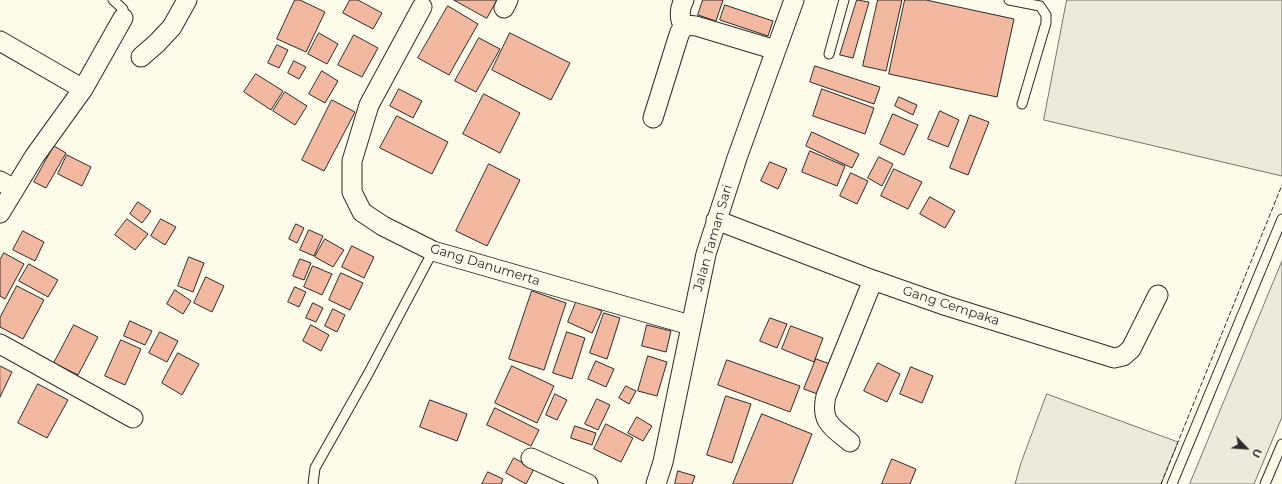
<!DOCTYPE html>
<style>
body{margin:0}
#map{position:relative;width:1282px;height:484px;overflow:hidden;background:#fdfbea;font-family:Montserrat,sans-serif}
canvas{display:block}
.north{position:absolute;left:1226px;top:428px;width:40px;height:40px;-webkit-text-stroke:3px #fdfbea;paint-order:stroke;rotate:115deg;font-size:11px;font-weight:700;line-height:16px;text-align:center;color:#2b2b2b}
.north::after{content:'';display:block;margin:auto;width:14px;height:18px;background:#2b2b2b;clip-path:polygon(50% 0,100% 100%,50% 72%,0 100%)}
</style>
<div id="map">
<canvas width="1282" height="484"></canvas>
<div class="north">U</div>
</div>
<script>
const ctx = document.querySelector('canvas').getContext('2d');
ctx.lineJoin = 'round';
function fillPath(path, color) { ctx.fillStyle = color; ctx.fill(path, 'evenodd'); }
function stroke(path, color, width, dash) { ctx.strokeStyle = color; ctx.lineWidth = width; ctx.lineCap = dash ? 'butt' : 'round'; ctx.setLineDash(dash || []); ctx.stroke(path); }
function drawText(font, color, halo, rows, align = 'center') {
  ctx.font = font + ' Montserrat,sans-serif'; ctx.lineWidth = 3; ctx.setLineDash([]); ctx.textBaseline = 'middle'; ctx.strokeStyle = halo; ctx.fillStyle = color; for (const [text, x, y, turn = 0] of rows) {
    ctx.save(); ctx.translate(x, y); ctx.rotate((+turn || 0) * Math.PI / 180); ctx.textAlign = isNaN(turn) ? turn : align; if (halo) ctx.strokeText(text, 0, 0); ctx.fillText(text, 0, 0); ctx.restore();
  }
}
const green = new Path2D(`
 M1067,0H1282V176L1044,120Z
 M1282,261V417L1254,484H1190Z
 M1047,394L1178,442L1161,484H1015L1021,463Z`);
fillPath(green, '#ecebdb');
stroke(green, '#74746e', 1);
const building = new Path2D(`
 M295,0H300L325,12L306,52L277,39Z
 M350,0H358L382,13L373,29L343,13Z
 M454,0H497L487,18Z
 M703,0H723L716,21L698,15Z
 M857,0L869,2L853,58L840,55Z
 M878,0H902L886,71L863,66Z
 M905,0H926L1014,19L997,97L889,74Z
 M725,5L773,21L768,36L720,20Z
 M448,6L478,24L449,75L418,58Z
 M319,33L338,44L327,64L308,54Z
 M510,33L570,63L551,100L492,70Z
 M354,35L378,48L362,77L338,65Z
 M479,38L500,49L476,92L455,81Z
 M277,45L288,50L279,68L268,63Z
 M294,61L306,67L299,79L288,73Z
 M815,66L880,87L874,104L810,82Z
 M322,71L338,81L325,103L309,94Z
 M256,74L283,91L271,110L244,92Z
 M399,89L422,101L413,118L390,106Z
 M822,89L874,108L865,134L813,116Z
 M285,92L307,106L295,125L273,111Z
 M484,94L520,113L500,153L463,134Z
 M899,97L917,105L913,115L895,106Z
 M332,100L355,112L324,171L302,160Z
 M940,111L959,120L948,147L928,139Z
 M893,114L918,125L904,155L880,144Z
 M970,115L989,122L968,175L950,168Z
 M397,116L448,142L432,174L380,148Z
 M812,132L859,154L852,168L806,146Z
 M54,146L66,153L46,188L34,182Z
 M810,151L845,166L837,186L802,172Z
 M67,155L91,167L82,186L58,174Z
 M879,157L893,164L882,186L868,178Z
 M770,162L787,169L778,189L761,181Z
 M489,164L520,180L487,246L456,231Z
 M894,169L922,182L908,209L881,196Z
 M851,173L868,181L857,204L840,196Z
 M930,197L955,211L945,228L920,214Z
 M138,202L151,211L142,223L130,214Z
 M127,219L148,234L135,250L115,235Z
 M161,219L176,227L165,245L151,236Z
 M296,224L304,228L297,243L289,239Z
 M309,230L323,236L314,256L300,250Z
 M23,231L44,242L35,261L13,250Z
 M325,239L344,250L333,267L315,257Z
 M352,246L374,257L364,278L342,267Z
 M4,253L24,264L5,299L0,296V260Z
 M189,257L204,263L193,292L178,286Z
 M300,259L311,263L304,280L293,276Z
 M29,264L58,280L48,297L19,281Z
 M313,266L332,274L322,295L304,287Z
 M341,273L363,283L350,310L329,300Z
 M206,277L224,286L212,312L194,303Z
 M17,286L44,300L23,339L0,327V318Z
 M295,287L306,292L299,307L288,302Z
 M175,290L191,301L183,314L167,304Z
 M532,291L566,303L544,370L509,359Z
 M577,300L602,311L592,333L568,322Z
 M313,303L323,308L316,322L306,318Z
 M333,309L345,315L337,332L325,326Z
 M604,313L620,318L607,359L590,353Z
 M770,318L787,324L777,348L760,341Z
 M130,321L152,331L145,345L124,336Z
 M74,325L98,337L78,375L54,363Z
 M311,325L329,335L321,351L303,341Z
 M647,325L671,331L666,352L642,346Z
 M791,326L823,338L814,362L782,349Z
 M160,332L178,341L167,362L149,353Z
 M567,332L585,338L572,379L553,373Z
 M121,340L141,349L125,385L105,376Z
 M178,353L199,364L182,395L162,383Z
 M648,356L667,362L657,396L638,391Z
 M816,359L833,365L820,395L804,389Z
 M727,360L800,386L790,412L718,385Z
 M596,361L614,369L606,387L588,379Z
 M878,363L900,374L887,402L864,391Z
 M0,366L12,372L0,397Z
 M512,366L554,386L537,423L495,403Z
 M911,367L933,376L922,403L900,394Z
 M38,384L68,400L47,438L18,423Z
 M626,386L636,391L629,404L619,398Z
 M555,394L567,400L557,420L546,415Z
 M726,396L751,404L732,463L707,455Z
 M597,399L610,405L598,430L585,424Z
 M430,400L467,414L457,441L420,427Z
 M495,408L539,430L531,446L487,425Z
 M762,414L812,434L792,484H733Z
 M637,417L652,426L643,441L628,433Z
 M606,424L633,438L621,462L594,449Z
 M575,426L596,433L592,445L571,438Z
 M514,458L534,469L526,484L506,473Z
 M892,459L916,469L910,484H882Z
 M678,471L695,476L692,484H675Z
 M488,472L503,479L501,484H482Z`);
fillPath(building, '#f2b8a0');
stroke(building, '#2b2b2b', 1);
const lane = new Path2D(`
 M113,0L123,9V18
 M1009,0L1040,6L1046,15V23L1022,104
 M829,54L844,0
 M313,484L315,468L368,374L433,251
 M1172,484L1282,219
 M1265,484L1282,444`);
const street = new Path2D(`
 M684,0C679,9 679,19 684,27
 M422,7L369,105L352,161V192L362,212L383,226L433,251L690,325
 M504,8L508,0
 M0,41L83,89
 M141,57L157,43L172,27L187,0
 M653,118L678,38L680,32L686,25L696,26L776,50
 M0,181L14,189
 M0,213L34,157L83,89L123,18
 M716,220L873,280L947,306L1114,358L1123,356L1131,349L1158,295
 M0,344L133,418
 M850,442C832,427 820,422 826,396L873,280
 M531,458L588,484
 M656,484L663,462L706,254L737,158L794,0`);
stroke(lane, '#2b2b2b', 11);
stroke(street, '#2b2b2b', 21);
stroke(lane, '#fdfbea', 9);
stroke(street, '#fdfbea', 19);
stroke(new Path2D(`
 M1161,484L1282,185`), '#2b2b2b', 1, [5, 2]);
drawText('13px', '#2b2b2b', '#fdfbea', [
 ["Jalan Taman Sari",713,238,-74],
 ["Gang Danumerta",485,265,17],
 ["Gang Cempaka",951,306,18]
]);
</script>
